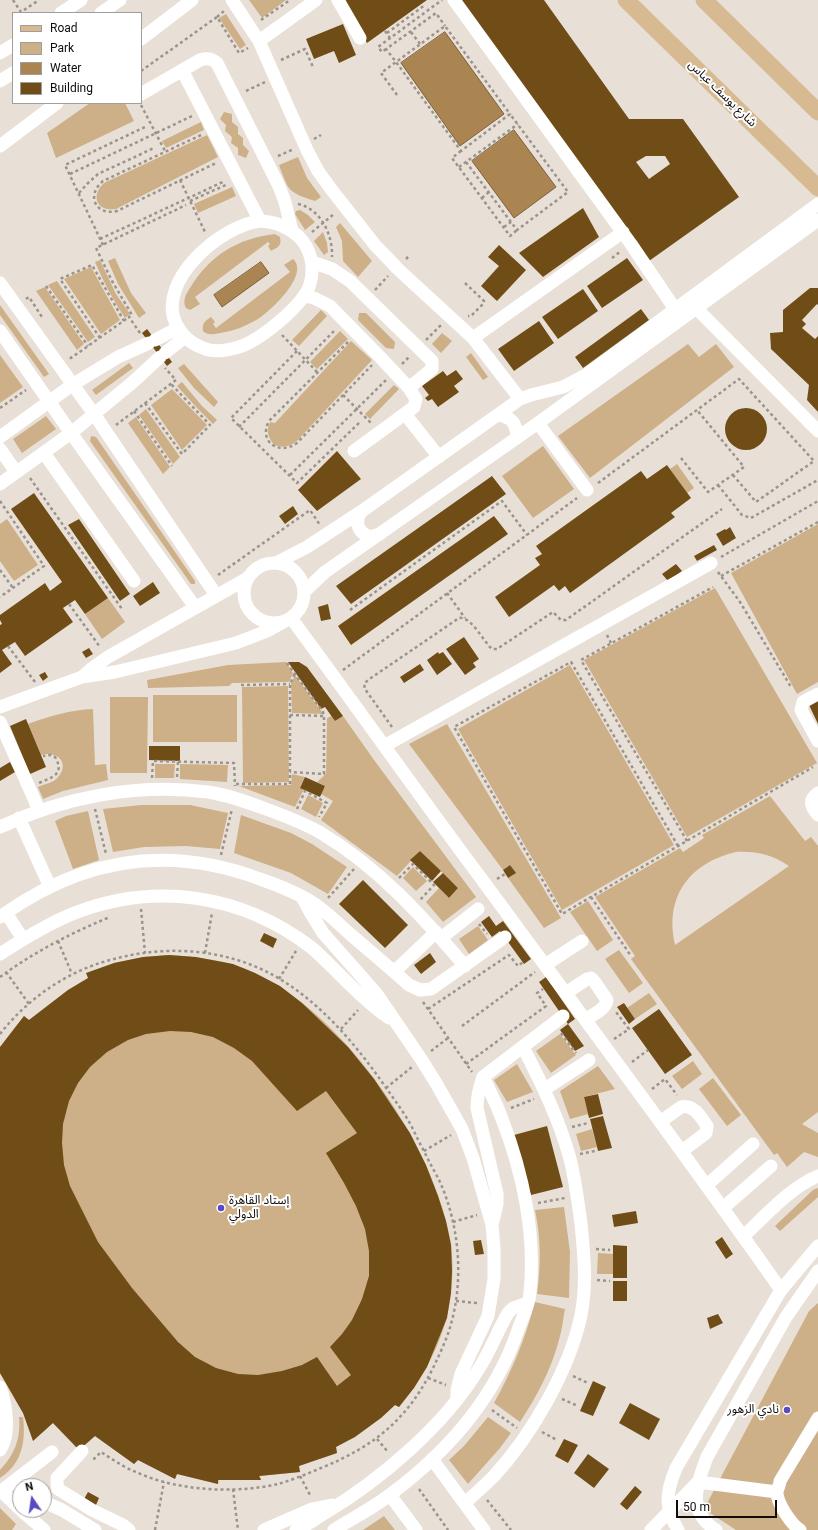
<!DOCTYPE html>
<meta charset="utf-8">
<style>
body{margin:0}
#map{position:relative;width:818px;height:1530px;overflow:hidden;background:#e8e0d6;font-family:Roboto,sans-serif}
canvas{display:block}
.legend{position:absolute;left:12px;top:12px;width:130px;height:92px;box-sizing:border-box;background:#fff;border:1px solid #9f9e9d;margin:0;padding:5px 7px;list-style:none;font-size:12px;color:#0f0c09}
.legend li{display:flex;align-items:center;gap:8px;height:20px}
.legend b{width:20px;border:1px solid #9f9e9d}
.north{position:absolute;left:12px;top:1478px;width:40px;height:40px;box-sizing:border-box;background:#fff;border:1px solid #9f9e9d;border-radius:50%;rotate:347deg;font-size:11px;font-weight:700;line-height:16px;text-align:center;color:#0f0c09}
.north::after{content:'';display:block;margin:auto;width:14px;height:18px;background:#594ac2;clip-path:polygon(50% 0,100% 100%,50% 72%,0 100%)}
.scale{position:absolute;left:676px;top:1500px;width:101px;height:18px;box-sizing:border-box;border:2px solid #0f0c09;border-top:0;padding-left:5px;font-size:12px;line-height:14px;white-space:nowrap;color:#0f0c09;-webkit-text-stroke:3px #fff;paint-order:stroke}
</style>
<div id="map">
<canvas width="818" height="1530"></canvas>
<ul class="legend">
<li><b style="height:5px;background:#d7ba91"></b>Road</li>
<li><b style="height:11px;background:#cdaf88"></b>Park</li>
<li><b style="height:11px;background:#aa8451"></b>Water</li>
<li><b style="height:11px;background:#704d17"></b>Building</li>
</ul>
<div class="north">N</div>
<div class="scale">50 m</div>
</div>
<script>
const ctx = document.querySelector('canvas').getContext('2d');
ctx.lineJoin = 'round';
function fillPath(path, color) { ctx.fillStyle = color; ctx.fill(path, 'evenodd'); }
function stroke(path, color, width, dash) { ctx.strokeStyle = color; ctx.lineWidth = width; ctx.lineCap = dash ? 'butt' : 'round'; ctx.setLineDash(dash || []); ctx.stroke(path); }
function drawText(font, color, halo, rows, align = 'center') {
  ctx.font = font + ' Roboto,"Noto Sans Arabic",sans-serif'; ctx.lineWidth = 4; ctx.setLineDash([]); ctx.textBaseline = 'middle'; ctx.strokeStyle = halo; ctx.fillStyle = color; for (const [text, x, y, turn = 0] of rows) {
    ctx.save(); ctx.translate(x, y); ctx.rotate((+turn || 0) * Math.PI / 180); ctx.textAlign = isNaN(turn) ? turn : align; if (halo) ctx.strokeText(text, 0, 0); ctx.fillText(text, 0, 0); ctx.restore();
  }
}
fillPath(new Path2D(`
 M249,0H286L262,18Z
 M226,14L246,45L240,49L219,18Z
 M90,103H125L134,121L56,158L47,133Z
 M224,112L232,114V122L238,127V134L243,138V145L249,151L246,158L238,155V148L231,143L232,137L225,131L226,125L220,119Z
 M201,122L204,130L166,148L162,141Z
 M207,135L218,157L116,209C97,212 90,196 104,183Z
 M298,157L307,178L321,197L315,201C288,192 289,192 279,165Z
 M232,187L236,196L198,213L194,204Z
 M300,210L308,215L315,222L305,230L295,214L296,211Z
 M340,223L372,261L358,277L343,261L342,241L336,227Z
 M323,232L327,243L328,252L324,255L314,241Z
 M275,234L280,237C282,246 278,247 271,251L268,246L270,244L268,242L195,297L200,304L190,310L186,308C182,301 186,294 190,288C209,256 238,238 275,234Z
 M115,258L131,293L146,313L139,318L118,284L108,261Z
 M293,259C310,274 271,311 258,319C246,326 234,331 220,333C214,334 208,336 203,331C202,323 205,321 211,317L215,322L213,324L216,328L290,272L284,265Z
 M100,260L116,294L130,314L125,318C113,300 103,281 95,262Z
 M91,267L120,320L101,334L64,279Z
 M57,281L95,337L88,342L48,285Z
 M45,287L84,344L77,350L36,291Z
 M0,305L49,374L44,377L0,315Z
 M321,310L327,316L299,346L292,340Z
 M359,313H366L395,342L394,349L386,348L358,320Z
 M340,331L348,339L317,369L310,362Z
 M442,333L452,341L441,353L432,344Z
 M351,341L372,360L297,441C289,447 284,448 274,445C268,437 266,431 270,422L275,423Z
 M688,344L699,357L716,344L734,367L590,478L558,436Z
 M471,353L488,377L483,380L466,357Z
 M0,355L23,387L0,403Z
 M129,363L133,368L96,395L92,390Z
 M184,364L218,402L214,407L194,388L178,368Z
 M182,382L202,406L217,420L213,424L198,409L177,386Z
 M394,385L399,389L370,419L365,414Z
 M172,389L207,425L182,450L151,405Z
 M146,409L180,457L173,464L139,415Z
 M46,416L56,429L22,453L13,439Z
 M136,417L170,467L163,474L128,423Z
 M91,436L96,437L195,581V584H191L90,441Z
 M543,446L574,489L533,518L502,476Z
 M677,464L694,488L687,493L670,469Z
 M7,519L38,565L14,581L0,561V524Z
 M818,524V682L797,694L731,573Z
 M715,588L817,763L687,837L584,660Z
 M108,598L125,622L102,639L85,614Z
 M286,662L293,673L289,682L232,683L229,686L148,688L147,680L228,665Z
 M570,665L674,845L562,910L458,729Z
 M295,675L322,712V714L292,713L291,684Z
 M288,686L289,782L243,783L242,687Z
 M153,695H237V742H153Z
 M110,697H148L147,773H110Z
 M93,709L95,765L106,764L108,780L63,791L43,799L38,787C44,784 54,783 58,777C70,764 58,750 41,755L28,724C50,716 70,710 93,709Z
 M332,716L335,721L343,716L374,760L476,897L443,922L426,902L439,888L449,898L458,888L420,851L397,876L321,820L333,801L321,794L325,786L317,782L326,774L327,718Z
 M447,724L561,918L544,928L508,878L515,873L510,865L503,870L409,744Z
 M155,764H175L174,778H155Z
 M180,764L228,765L227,782L180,779Z
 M292,774L305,777L300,787L304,789L295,807L239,786L291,785Z
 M308,795L323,803L316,817L301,809Z
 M770,796L805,841L811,837L818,846V1112L802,1124L818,1133V1157L804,1152L787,1167L777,1153L774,1155L631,959L635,956L595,897L680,848L683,852L704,838L702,835ZM736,852C756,851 773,855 789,866L675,945C664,897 689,863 736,852Z
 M141,805H190L228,813L220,849L186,846L144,847L113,852L103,809Z
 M88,811L99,860L73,869L55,821L66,816Z
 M241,815L291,833L312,844L347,867L328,894L291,873L234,853Z
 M413,867L427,881L416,891L403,878Z
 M588,901L613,940L597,951L570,912Z
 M478,926L488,940L469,954L459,939Z
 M619,950L643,983L629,993L605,959Z
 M169,955C198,957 229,960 255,973C345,1015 435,1146 451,1243C453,1259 453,1276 451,1292C447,1335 426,1374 399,1407L395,1405C377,1422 357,1435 336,1447L337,1453L299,1466L300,1472L260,1476L261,1480H219L218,1484L177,1474L175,1479L138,1460L134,1464L95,1436L79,1450L53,1423L23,1413L0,1373V1047L24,1016L29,1020L68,990L114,963L143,957Z
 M649,993L657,1004L635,1019L627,1008Z
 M560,1034L576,1055L551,1073L536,1051Z
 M693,1061L702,1074L682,1089L672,1076Z
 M517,1064L533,1092L507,1102L494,1080Z
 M598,1066L615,1089L584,1097L588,1114L570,1119L560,1091Z
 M713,1078L741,1115L727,1126L699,1089Z
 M592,1129L597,1147L581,1151L576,1134Z
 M818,1188V1197L780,1231L775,1226L813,1190Z
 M564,1207L570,1252L569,1298L537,1294C541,1265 541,1239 535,1210Z
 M598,1253L613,1254V1274H597Z
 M535,1302L565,1309C563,1319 562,1330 559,1340C551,1370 537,1396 520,1422L494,1403C513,1369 525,1339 535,1302Z
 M818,1303V1530H736L704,1509L809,1311Z
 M19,1417H23C26,1441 22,1464 0,1478V1470C15,1454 21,1438 19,1417Z
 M488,1417L511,1433L500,1448L468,1484L449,1460L464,1446Z
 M0,1508L16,1524L12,1530H0Z
 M384,1516L395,1530H363Z`), '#cdaf88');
const water = new Path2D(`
 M445,32L504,114L460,146L401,63Z
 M514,130L556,187L514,218L472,161Z
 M261,262L269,273L222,307L214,295Z`);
fillPath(water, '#aa8451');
stroke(water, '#7c603b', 1);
fillPath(new Path2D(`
 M345,0H427L367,43Z
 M458,0H544L629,119H683L739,197L649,261ZM646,156H665L670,164L649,179L636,162Z
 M343,24L356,55L339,63L334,51L314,59L306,39Z
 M583,208L599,237L543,277L519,253Z
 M499,245L526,270L497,301L481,286L499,266L488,257Z
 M627,258L643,280L602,308L587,286Z
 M810,288H818V305L817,304L802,320L806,324L802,328L815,339L818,336V412L807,400L809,385L771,349L770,333L783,332V310Z
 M583,289L598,311L558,339L542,317Z
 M641,309L649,320L583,368L575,357Z
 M539,321L554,343L514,371L498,349Z
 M147,329L172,362L167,366L142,333Z
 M456,370L463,379L454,386L459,392L438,407L432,399L428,401L425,398L429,395L422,386L443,371L447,376Z
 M725 429a21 21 0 1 1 42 0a21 21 0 1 1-42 0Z
 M337,451L361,479L317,511L298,490Z
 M667,465L691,498L671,513L675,517L570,593L565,586L559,591L554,585L509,617L495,597L540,565L535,558L542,554L536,546L641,471L647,479Z
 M492,476L506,494L351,604L336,586Z
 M34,493L108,598L85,614L75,600L63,608L73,622L25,656L15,642L2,650L12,664L0,673V625L2,624L0,620V615L45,583L50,591L62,582L11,509Z
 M293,506L298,514L285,524L279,516Z
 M494,516L508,534L351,645L338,626Z
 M79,519L130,594L120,601L68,525Z
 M730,527L736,538L723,546L716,534L725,529L726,530Z
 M714,545L717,550L697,561L694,556Z
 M676,564L682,571L668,581L662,574Z
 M153,582L160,593L140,606L133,596Z
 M328,604L331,619L321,621L318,607Z
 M464,637L479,659L473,663L476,667L465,675L446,649Z
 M89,648L93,654L86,658L82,652Z
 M438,652L439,654L443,652L452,664L437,675L427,660Z
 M288,662H299L307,667L343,716L335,721L325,707L321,709Z
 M420,664L424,670L404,683L400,677Z
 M45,672L48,677L43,681L39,675Z
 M818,700V724L809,705Z
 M26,719L46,767L30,774L10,726Z
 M149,746H180V761L149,760Z
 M10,762L15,772L0,781V768Z
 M305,777L325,786L320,797L300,788Z
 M420,851L441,871L432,881L410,860Z
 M510,865L516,873L508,878L503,870Z
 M443,873L458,888L449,898L433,882Z
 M363,880L408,925L385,948L339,904Z
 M489,916L496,926L503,921L531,959L524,964L500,931L492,937L481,922Z
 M264,933L277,939L273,948L260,941Z
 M430,953L436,962L421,974L414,965Z
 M169,955L196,957L233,964L255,973L280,986L302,1003L348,1047L374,1079L410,1133L426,1165L438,1196L446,1221L451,1245L452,1271L451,1293L447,1318L427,1367L414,1388L399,1407L395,1405L381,1418L355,1437L336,1447L337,1453L299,1466L300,1472L259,1476L261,1480H218V1484L177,1474L175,1479L138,1460L134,1464L95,1436L79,1450L53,1423L33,1441L23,1413L0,1373V1047L24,1016L29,1020L68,990L88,978L86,973L114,963L143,957ZM170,1031L191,1032L213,1037L234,1048L252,1061L297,1111L326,1091L357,1133L326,1153L344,1183L356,1206L365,1229L369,1251V1276L362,1299L352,1320L342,1334L330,1347L351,1375L337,1386L317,1357L302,1365L282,1371L258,1375L238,1374L216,1368L195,1357L178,1342L132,1288L98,1242L70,1186L64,1165L62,1143L63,1124L69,1101L78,1083L90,1067L107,1052L128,1040L146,1034Z
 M546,977L575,1019L568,1024L539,982Z
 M624,1003L635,1019L629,1024L617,1007Z
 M659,1009L692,1055L665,1074L632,1028Z
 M568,1024L584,1046L575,1051L560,1030Z
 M598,1094L603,1114L589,1118L584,1097Z
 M603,1116L612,1148L598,1151L590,1119Z
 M547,1126L563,1187L531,1195L514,1135Z
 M636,1211L638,1223L614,1227L612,1215Z
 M722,1237L733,1254L726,1259L715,1242Z
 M481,1240L484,1254L475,1255L473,1241Z
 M613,1245L627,1246V1278H613Z
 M613,1281H627V1301H613Z
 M718,1314L723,1323L710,1329L707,1318Z
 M593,1381L606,1387L593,1416L580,1411Z
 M630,1403L660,1419L649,1440L619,1423Z
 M564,1439L578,1445L568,1463L555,1456Z
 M588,1454L609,1469L594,1488L574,1473Z
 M635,1486L642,1492L627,1510L620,1504Z
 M88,1492L99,1498L96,1505L84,1499Z`), '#704d17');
stroke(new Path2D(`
 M13,0L21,12L39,0
 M217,17L224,11
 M261,20L290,0
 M385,31L390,38
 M411,32L420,44
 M387,33L425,5
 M386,49L382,52L378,47L442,0
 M281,60L305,49L313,67
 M141,71L217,17L239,53L248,48
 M246,91L265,82
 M397,95L381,73L445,26L510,114L461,151L396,62L386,49L436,13L445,26
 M141,105L165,151
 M201,135L103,181C86,195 95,216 117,211L216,163
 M314,139L321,135
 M461,151L452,158L510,236L517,230
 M278,156L294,149
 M466,162L517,230L568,192L510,114
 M459,167L518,124
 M70,174L192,116
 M180,180L206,234
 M79,193L87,184L98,174L154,148
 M482,198L489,192
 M190,201L228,184
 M298,204C321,209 333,235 332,257
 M504,227L511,222
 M312,232L334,214
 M100,239L225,181
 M103,245L65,165L147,126
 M612,258L621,251
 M406,259L410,255
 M465,283L484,301L483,304L471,316H468
 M46,286L88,346
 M375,290L388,276
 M26,299L29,297L42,317
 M140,333L129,317L132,315L112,281L96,248L186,205
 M282,335L318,373
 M100,338L60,279L92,265L124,321
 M426,340L441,325
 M348,342L269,421C258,442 279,456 297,443L372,365
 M297,351L231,418L297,483L361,421
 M70,357L71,358L129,317
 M402,364L410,356
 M343,395L371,423
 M145,403L182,454L210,425L171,384
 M0,408L26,390
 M134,411L172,466
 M116,425L176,380L165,368
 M239,427L336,329
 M681,458L708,492L744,467L697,410
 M290,475L386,380
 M30,478L122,609
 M598,483L739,379L814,461L756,502L733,475
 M718,485L742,515L751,518L818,480
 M0,501L44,566L0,597
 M721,557L818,501
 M0,570L13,588
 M718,572L740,602L791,687
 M218,575L310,510L320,525
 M721,576L818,522
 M447,593L465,618
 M69,604L100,647
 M350,610L502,501L527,535
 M607,635L611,643
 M8,646L35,682
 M287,663L323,712L324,718V774L290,772
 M343,670L577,498
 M241,685L290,684
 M290,715L324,716
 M392,727L365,689L364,684L368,680L459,618C470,616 482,638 489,646L492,649H497L553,612L561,620H566L722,509
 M177,777L178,762
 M152,778L153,761L234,763L235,786
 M39,783C53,777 65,774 55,757L51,755L43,756
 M236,784H290V684L295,673
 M95,809L106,854
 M297,809L305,791L327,803L319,817
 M687,841L581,660L713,587
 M678,846L571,662L454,727L562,914L813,767
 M221,855L232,809
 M399,878L413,864L434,885L420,900
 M497,879L505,874
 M591,897L631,956
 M328,898L354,869
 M141,909L145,953
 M479,924L487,934
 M58,941L72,974
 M205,953L212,913
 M6,972L29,1004
 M0,977C34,952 71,933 110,917
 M279,979L296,951
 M423,1002L472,1072
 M428,1009L509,955L518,966L523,962
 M462,1026L535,972
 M341,1029L358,1010
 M561,1033L576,1053
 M0,1034C29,997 69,970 114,959C162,946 215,948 261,969C311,992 351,1038 382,1082C391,1095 400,1107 408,1120C414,1130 418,1141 424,1151C429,1162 435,1172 440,1182C459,1225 464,1278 451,1324C447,1339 440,1353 434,1366C408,1419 375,1446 321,1468C307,1474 292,1480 278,1484C234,1494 177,1491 136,1472C123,1467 112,1459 101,1452L92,1461
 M614,1039L629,1029L616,1012
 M431,1051L448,1038
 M632,1062L648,1050
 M466,1064L546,1006L537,993L543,989
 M386,1088L412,1067
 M652,1089L665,1079L677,1095
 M511,1108L534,1099
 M572,1127L588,1123
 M424,1151L451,1135
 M580,1154L595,1151
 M538,1203L565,1198
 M453,1222L477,1215
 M596,1249L610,1250
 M597,1280L610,1281
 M456,1301L477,1303
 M573,1376L588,1383
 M428,1378L446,1385
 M562,1399L578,1406
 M492,1410L517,1428
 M542,1432L557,1440
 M377,1439L388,1452
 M300,1476L311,1497
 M233,1489L238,1530
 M419,1489L448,1530
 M487,1500L511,1530
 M155,1530L164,1482`), '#9a948d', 2.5, [3, 3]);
stroke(new Path2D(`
 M232,0L259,41L307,150L318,171L331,189L375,245L400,271L473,338L520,399
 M338,0L360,38
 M454,0L631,244L675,309
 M61,13L81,0
 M101,13L120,0
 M141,39L192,0
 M259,41L316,0
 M0,53L13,45
 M182,70L260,221
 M0,81L13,73
 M141,94L200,60C207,58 211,58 217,63L279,186L285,202L292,231
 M0,146L57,103
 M260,221C276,222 286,226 298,236C311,248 315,267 310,284C304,305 262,338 242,346C230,350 214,353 203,348C192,344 182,336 176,324C156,281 220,226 260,221Z
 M312,262L332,269L350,281L432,361V369L409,388
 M0,283L94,414L216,595
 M304,296L314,298L330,306L380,357L409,388L416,399L414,407L354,451
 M697,309L818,431
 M0,331L71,433L195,607
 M473,338L623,232
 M155,340L178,328
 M165,353L185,337
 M405,414L439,457
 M499,415C512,417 517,425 517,438
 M538,423L587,490
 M0,437L72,385L118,357L149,343
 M0,449L16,472
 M44,453L134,581
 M0,484L71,433L133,382L160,357
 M362,511C354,521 357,532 370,537L380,534
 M244 593a30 30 0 1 1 60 0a30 30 0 1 1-60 0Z
 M276,563L307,547L362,511L520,399L531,395L563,387L586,375L818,204
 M305,591L325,572L538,423L818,220
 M291,618C357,707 420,797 486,885C585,1020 685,1153 781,1290
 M82,677L91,669L108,657L248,578
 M818,694L803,702L801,710L818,741
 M0,707L82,677L115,672L236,643L267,631L283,622
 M0,722L39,810
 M386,745L711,563
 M818,793C808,800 811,807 818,815
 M19,818L50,887
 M0,827C64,797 137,783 208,792C228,795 247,802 266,809C285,816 304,823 321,833C378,867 422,916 465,966
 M303,899L309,910L323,933L376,993L421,1059L436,1083L462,1129L473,1158L492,1225L494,1248V1279L488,1316L461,1374L457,1390V1400
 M6,913L23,939
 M0,917C80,859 167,844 260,879C280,886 304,895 320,908C331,916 340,925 350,934C370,951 390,968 409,985L420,990L431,989L505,937
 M441,938L478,909
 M0,954C23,939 46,925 72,914C154,881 242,894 312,948C319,954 326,961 332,967C350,985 368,1003 389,1018
 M545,965L582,941
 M394,972L436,932
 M566,993L587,979L591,978L594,981L607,1000C606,1009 593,1015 586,1019
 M545,1089L589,1060
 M660,1122L681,1107C694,1104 701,1117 707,1126L706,1133L682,1151
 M707,1185L753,1144
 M723,1208L771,1166
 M492,1225L497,1204V1194L477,1108C477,1097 479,1088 483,1077L563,1016
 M744,1236C765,1216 791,1187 818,1176
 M0,1387C6,1404 11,1434 0,1450
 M82,1451L57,1478V1484L58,1489L92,1510L123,1525L129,1530
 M432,1459L484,1530
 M1,1491L20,1509
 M0,1492L52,1452
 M390,1495L416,1530
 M44,1502L62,1510L95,1530
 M465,1503C475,1494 485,1485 494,1476C531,1436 570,1369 581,1315C587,1285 584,1254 581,1224C578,1201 575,1177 569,1155C558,1117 541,1082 523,1047
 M21,1510L44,1530
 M264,1530L312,1509L332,1505
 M296,1530C306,1526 315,1519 325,1513C380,1480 444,1426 478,1370C490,1352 497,1332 508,1313L513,1308L527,1303
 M334,1530C353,1518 373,1508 391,1494C447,1452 495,1398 518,1330C522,1319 529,1305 530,1293C536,1235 523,1173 502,1119C497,1105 490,1091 483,1077
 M651,1530L698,1482L777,1492
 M678,1530C664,1506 666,1493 676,1468L781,1290L818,1246
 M716,1530C686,1511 697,1484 707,1457L786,1317L818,1271
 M800,1530C791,1524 776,1502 777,1491C778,1488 780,1484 780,1481L818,1418`), '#fff', 13);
stroke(new Path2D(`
 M626,0L818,188
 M704,0L818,112`), '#d7ba91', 17);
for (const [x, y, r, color] of [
 [221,1208,4,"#594ac2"],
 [787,1410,4,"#594ac2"]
]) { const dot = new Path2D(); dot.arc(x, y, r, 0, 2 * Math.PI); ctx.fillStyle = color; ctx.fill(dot); stroke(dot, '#fff', 1.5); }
drawText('12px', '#0f0c09', '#fff', [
 ["شارع يوسف عباس",722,94,44]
]);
drawText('12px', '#0f0c09', '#fff', [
 ["إستاد القاهرة",229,1201],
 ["الدولي",229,1215],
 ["نادي الزهور",779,1410,"right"]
], 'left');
</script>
